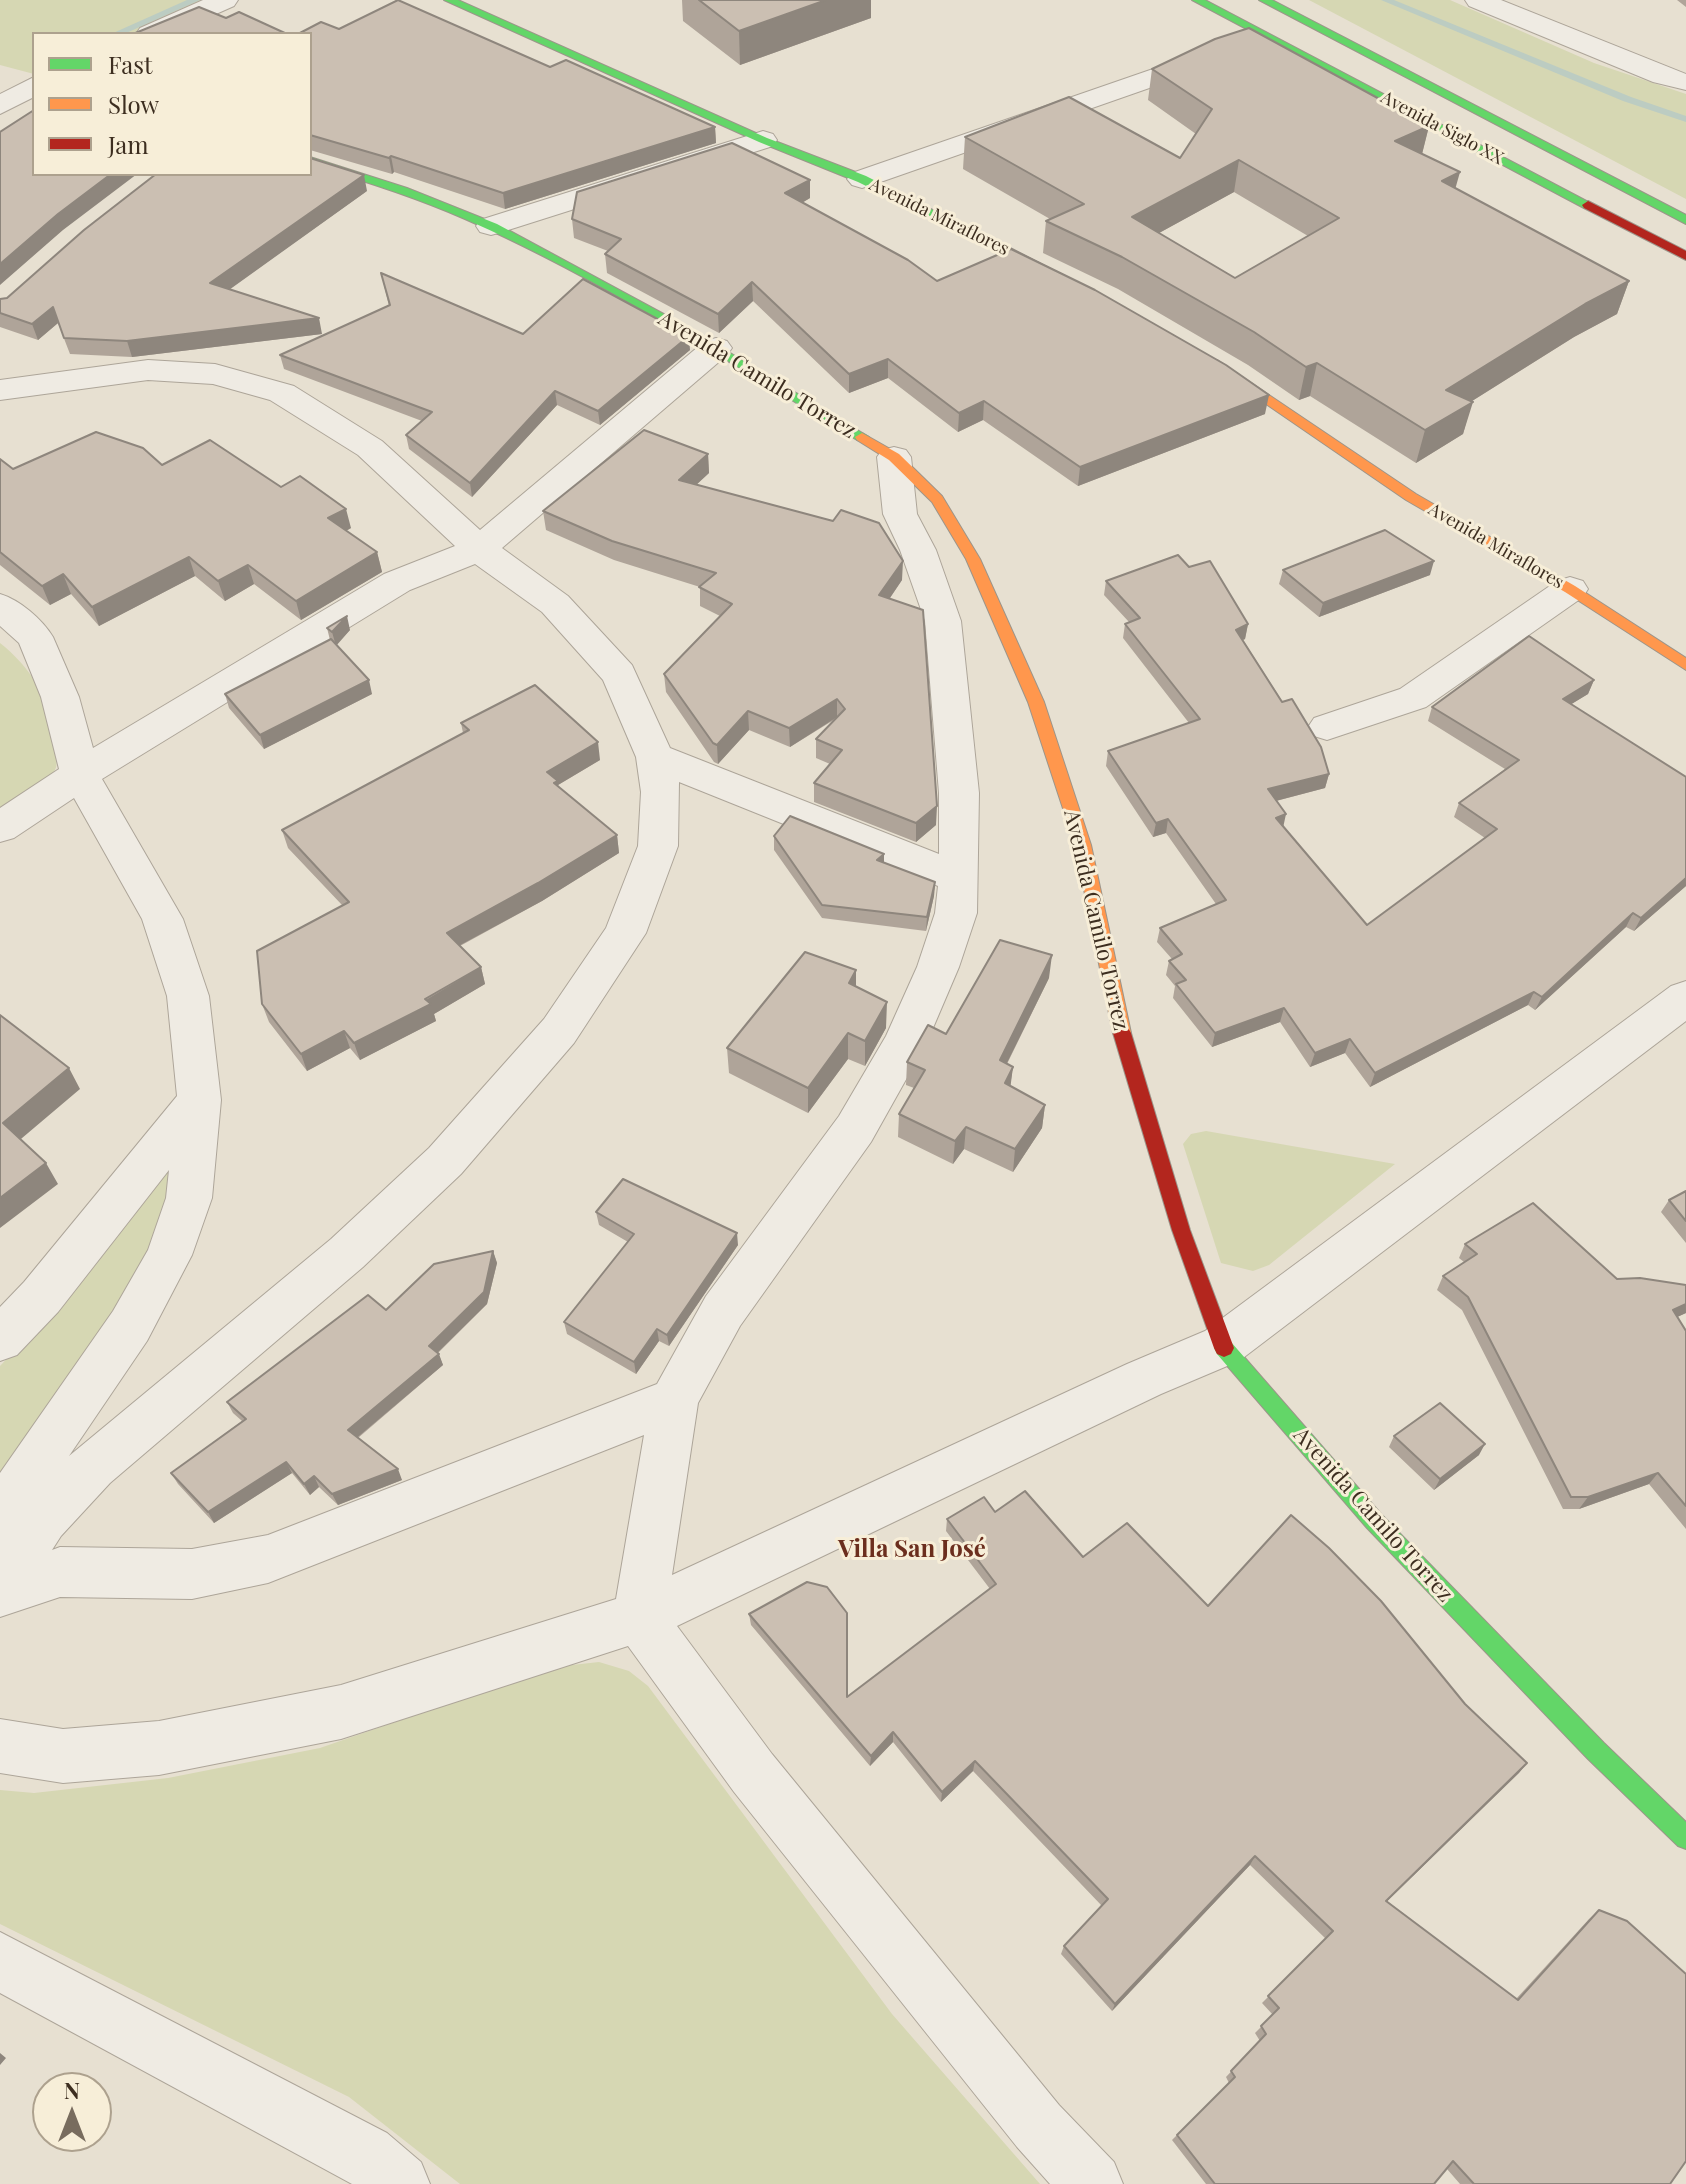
<!DOCTYPE html>
<meta charset="utf-8">
<style>
body{margin:0}
#map{position:relative;width:1686px;height:2184px;overflow:hidden;background:#e7e0d1;font-family:"Playfair Display",serif}
canvas{display:block}
.legend{position:absolute;left:32px;top:32px;width:280px;height:144px;box-sizing:border-box;background:#f7eed8;border:2px solid #ada18e;margin:0;padding:10px 14px;list-style:none;font-size:24px;color:#3d2e20}
.legend li{display:flex;align-items:center;gap:16px;height:40px}
.legend b{width:40px;border:2px solid #ada18e}
.north{position:absolute;left:32px;top:2072px;width:80px;height:80px;box-sizing:border-box;background:#f7eed8;border:2px solid #ada18e;border-radius:50%;rotate:0deg;font-size:22px;font-weight:700;line-height:32px;text-align:center;color:#3d2e20}
.north::after{content:'';display:block;margin:auto;width:28px;height:36px;background:#786c5e;clip-path:polygon(50% 0,100% 100%,50% 72%,0 100%)}
</style>
<div id="map">
<canvas width="1686" height="2184"></canvas>
<ul class="legend">
<li><b style="height:10px;background:#63d668"></b>Fast</li>
<li><b style="height:10px;background:#ff974d"></b>Slow</li>
<li><b style="height:10px;background:#b3261e"></b>Jam</li>
</ul>
<div class="north">N</div>
</div>
<script>
const ctx = document.querySelector('canvas').getContext('2d');
ctx.lineJoin = 'round';
function fillPath(path, color) { ctx.fillStyle = color; ctx.fill(path, 'evenodd'); }
function stroke(path, color, width, dash) { ctx.strokeStyle = color; ctx.lineWidth = width; ctx.lineCap = dash ? 'butt' : 'round'; ctx.setLineDash(dash || []); ctx.stroke(path); }
function drawText(font, color, halo, rows, align = 'center') {
  ctx.font = font + ' "Playfair Display",serif'; ctx.lineWidth = 6; ctx.setLineDash([]); ctx.textBaseline = 'middle'; ctx.strokeStyle = halo; ctx.fillStyle = color; for (const [text, x, y, turn = 0] of rows) {
    ctx.save(); ctx.translate(x, y); ctx.rotate((+turn || 0) * Math.PI / 180); ctx.textAlign = isNaN(turn) ? turn : align; if (halo) ctx.strokeText(text, 0, 0); ctx.fillText(text, 0, 0); ctx.restore();
  }
}
fillPath(new Path2D(`
 M0,0H203L132,34H34V74L0,65Z
 M1309,0H1450L1594,63L1686,94V199Z
 M0,643C14,654 29,670 37,685C45,700 63,756 55,770C46,788 16,801 0,812Z
 M1206,1131L1395,1164L1269,1265L1253,1271L1221,1263L1183,1144L1191,1134Z
 M172,1160C169,1176 168,1193 164,1208C133,1308 59,1391 0,1475V1366L85,1276Z
 M599,1662L629,1671L648,1686L892,2014L1040,2184H460L349,2097L0,1924V1790L34,1793L168,1778L320,1748L554,1667Z`), '#d6d7b3');
fillPath(new Path2D(`
 M187,0H200L124,34H111Z
 M1381,0H1394L1631,97L1686,116V122L1623,101Z`), '#bcccc2');
const street = new Path2D(`
 M203,0H238L234,6L171,34H136L140,28Z
 M1465,0H1501L1686,74V90L1653,82L1469,6Z
 M1208,50L1218,52L1222,58L1218,64L872,185L862,188L852,185L847,179L852,173Z
 M34,77V97L0,114V94Z
 M763,131L773,134L777,140L773,146L502,232L491,235L480,232L476,226L480,220Z
 M716,338L727,341L732,348L727,355L502,548L568,596L632,665L670,748L939,854V793L925,621L900,550L883,514L877,457L882,450L894,447L906,450L911,457L917,514L936,550L961,621L979,793L977,913L959,967L927,1042L871,1142L740,1326L698,1403L672,1575L1127,1364L1205,1331L1671,986L1686,981V1021L1239,1361L1161,1394L677,1626L772,1754L1059,2105L1114,2162L1123,2184H1050L1017,2147L734,1792L628,1646L341,1739L159,1775L63,1783L0,1773V1719L63,1729L159,1721L341,1685L616,1599L644,1435L268,1583L192,1599L60,1597L0,1617V1473L113,1311L148,1250L166,1198L169,1170L58,1312L17,1355L0,1361V1307L24,1282L177,1096L167,996L142,919L74,798L14,838L0,842V808L59,769L41,697L19,643L0,626V594C20,600 42,619 53,637L79,697L93,748L384,574L455,546L358,455L270,400L213,384L148,380L0,400V380L148,360L215,364L294,386L382,441L480,530L705,341ZM475,564L542,612L603,680L636,757L641,792L638,846L606,928L544,1019L429,1148L331,1239L69,1456L147,1341L192,1255L212,1198L221,1100L209,996L183,919L102,779L410,590ZM679,782L938,886L935,913L917,967L886,1036L839,1116L706,1296L657,1384L268,1535L192,1549L60,1547L52,1550L61,1536L110,1483L363,1267L461,1174L574,1043L646,933L678,846Z
 M1570,577L1583,581L1588,589L1583,597L1426,707L1327,740L1314,736L1308,727L1314,718L1400,689L1557,581Z
 M0,1932L387,2133L421,2162L430,2184H352L0,1993Z`);
const fast = new Path2D(`
 M444,0H458L767,138L866,176L958,223L948,226L858,182L759,142Z
 M1192,0H1205L1594,205L1584,208Z
 M1259,0H1272L1686,215V224Z
 M310,157L407,188L497,224L684,325L869,437L862,441L857,440C730,363 602,279 465,219C415,197 362,180 310,165Z
 M1224,1339L1231,1342L1381,1514L1604,1743L1686,1822V1849L1678,1846L1588,1759L1367,1528L1217,1354L1214,1348L1217,1342Z`);
const slow = new Path2D(`
 M1217,360L1416,494L1575,586L1686,658V670L1565,592L1406,500L1212,367L1210,364Z
 M862,433L899,454L942,496L980,559L1044,702L1091,845L1131,1033L1128,1038H1116L1113,1033L1075,845L1028,702L966,559L932,502L889,460L857,440L855,437Z`);
const jam = new Path2D(`
 M1588,201L1686,251V260L1584,208L1582,205Z
 M948,220H956L1068,278L1058,281L948,226Z
 M1122,1026L1128,1028L1131,1033L1190,1230L1234,1348L1231,1354L1224,1357L1217,1354L1214,1348L1172,1230L1113,1033L1116,1028Z`);
stroke(street, '#ada599', 2);
stroke(fast, '#9c958a', 2);
stroke(slow, '#9c958a', 2);
stroke(jam, '#9c958a', 2);
fillPath(street, '#efebe3');
fillPath(fast, '#63d668');
fillPath(slow, '#ff974d');
fillPath(jam, '#b3261e');
fillPath(new Path2D(`
 M682,0H871V18L740,65L683,21Z
 M1677,0H1686V7Z
 M339,29L550,67L715,127L716,143L505,209L394,172L392,174L310,150V34Z
 M1152,69L1429,126L1422,154L1455,188L1629,281L1617,314L1574,337L1472,401L1463,434L1416,463L1310,396L1299,400L1248,365L1118,289L1043,253L1046,221L1050,219L963,169L965,137L1180,158L1196,134L1148,100ZM1234,192L1308,236L1235,278L1159,233Z
 M810,180V198L802,203L937,281L1265,414L1078,486L983,420L958,432L888,378L849,393L753,301L719,333L607,273L605,254L608,251L574,238L572,219Z
 M367,191L229,289L322,334L132,357L70,354L58,323L38,340L0,327V299L7,298Z
 M381,273L523,334L690,350L600,425L557,405L472,497L409,449L406,435L422,421L284,369L280,355L389,306Z
 M708,454L709,473L697,484L902,580L890,598L936,825L916,842L814,802V783L830,764L816,758V739L837,718L790,747L749,730L718,764L714,762L666,692L664,674L720,616L700,606V587L614,560L546,530L543,511Z
 M0,459L13,469L162,465L281,487L351,528L346,531L377,552L382,572L301,620L254,584L225,601L195,576L99,626L71,594L50,605L0,565Z
 M1189,567L1248,624L1245,639L1243,640L1329,774L1325,788L1276,801L1283,826L1367,925L1485,838L1454,817L1459,803L1505,769L1428,721L1432,707L1594,680L1588,694L1571,704L1686,777V886L1634,931L1626,927L1535,1010L1528,1005L1370,1087L1345,1053L1310,1067L1280,1022L1212,1047L1173,998L1175,986L1166,975L1169,961L1172,959L1157,942L1160,928L1216,904L1166,833L1153,837L1106,766L1108,751L1189,723L1123,638L1125,624L1129,622L1104,595L1106,581Z
 M1283,570L1430,575L1319,617L1279,584Z
 M327,628L350,630L336,645L372,694L264,749L229,708L225,694L330,640Z
 M461,723L600,760L558,785L559,787L617,835L619,853L542,901L460,946L481,967L485,984L434,1014L436,1021L360,1060L350,1048L307,1071L269,1022L262,1004L342,905L288,848L282,830L463,733Z
 M774,836L884,863L935,882L934,896L926,931L822,918L774,850Z
 M1049,978L1007,1064L1013,1067L1010,1086L1045,1105L1042,1128L1013,1172L964,1149L953,1164L898,1137L899,1114L914,1088L906,1085L907,1062L946,1034Z
 M856,987L886,1028L865,1066L848,1059L808,1113L729,1073L727,1048Z
 M1686,1191V1243L1661,1212L1669,1200Z
 M596,1212L738,1245L669,1346L659,1341L636,1374L567,1334L564,1322L628,1242L599,1225Z
 M1465,1244L1617,1279L1686,1285V1313L1677,1317L1686,1331V1529L1649,1484L1579,1509H1563L1462,1310L1437,1290L1443,1276L1464,1262L1459,1258Z
 M493,1251L497,1263L487,1304L438,1353L443,1365L358,1438L402,1480L338,1505L319,1487L310,1495L292,1473L214,1523L178,1484L171,1473L242,1421L233,1413L227,1402L386,1310Z
 M1394,1436L1479,1455L1434,1490L1389,1447Z
 M995,1512L1083,1557L1465,1704L1527,1763L1387,1901L1516,1999L1589,1919L1599,1910L1670,2184H1460L1447,2169L1434,2184H1206L1172,2140L1229,2083L1226,2077L1260,2041L1255,2033L1273,2015L1262,2003L1326,1939L1250,1865L1112,2011L1061,1954L1064,1946L1102,1906L973,1771L941,1802L893,1742L870,1766L751,1625L749,1614L847,1697L990,1589L946,1531L947,1519Z`), '#afa499');
fillPath(new Path2D(`
 M826,0H871V18L740,65L739,31Z
 M1429,126L1421,158L1395,141Z
 M715,127L716,143L505,209L503,193Z
 M391,156L394,172L392,174L389,158Z
 M1239,160L1234,192L1128,250L1132,217Z
 M1460,172L1451,204L1442,181Z
 M111,174H137L63,230L0,285V264L58,214Z
 M364,175L367,191L215,300L210,283Z
 M810,180V198L786,212L785,193Z
 M1629,281L1617,314L1574,337L1437,423L1446,390L1585,304Z
 M752,282L753,301L719,333L718,314Z
 M53,307L58,323L38,340L32,324Z
 M319,318L322,334L132,357L127,341Z
 M689,336L690,350L600,425L598,411Z
 M888,359V378L849,393V374Z
 M1317,363L1310,396L1299,400L1306,367Z
 M555,391L557,405L472,497L470,483Z
 M1269,395L1265,414L1078,486L1080,467Z
 M984,401L983,420L958,432L959,413Z
 M1473,402L1463,434L1416,463L1425,430Z
 M708,454L709,473L681,499L679,480Z
 M346,509L351,528L333,538L328,518Z
 M377,552L382,572L301,620L296,601Z
 M189,557L195,576L99,626L92,607Z
 M903,561L902,580L879,614V595Z
 M1434,561L1430,575L1319,617L1323,603Z
 M248,565L254,584L225,601L218,581Z
 M63,574L71,594L50,605L42,586Z
 M347,616L350,630L336,646L332,632Z
 M1248,624L1245,639L1233,644L1236,630Z
 M369,680L372,694L264,749L260,735Z
 M1594,680L1588,694L1557,713L1563,699Z
 M837,699V717L790,747L789,728Z
 M748,711L749,730L718,764L717,745Z
 M598,742L600,760L558,785L561,799L547,772Z
 M1329,774L1325,788L1264,804L1268,789Z
 M937,806L936,825L916,842V823Z
 M1286,814L1283,828L1276,818Z
 M1168,819L1166,833L1153,837L1156,823Z
 M617,835L619,853L542,901L451,950L447,933Z
 M884,854V868L877,860Z
 M1686,878V886L1634,931L1641,918Z
 M935,882L934,896L926,931L927,917Z
 M1633,913L1626,927L1535,1010L1542,997Z
 M1052,955L1049,978L997,1083L1000,1060Z
 M481,967L485,984L434,1014L436,1021L360,1060L354,1043Z
 M856,970V997L849,983Z
 M1534,992L1528,1005L1370,1087L1375,1073Z
 M887,1002L886,1028L865,1066V1041Z
 M1284,1008L1280,1022L1212,1047L1215,1033Z
 M344,1031L350,1048L307,1071L301,1054Z
 M848,1033V1059L808,1113V1088Z
 M1350,1039L1345,1053L1310,1067L1315,1053Z
 M1013,1067L1010,1090L1005,1083Z
 M69,1068L80,1089L15,1144L3,1123Z
 M1045,1105L1042,1128L1013,1172L1015,1149Z
 M966,1127L964,1149L953,1164L955,1141Z
 M46,1163L58,1184L0,1228V1198Z
 M737,1233L738,1245L669,1346L667,1335Z
 M493,1251L497,1263L487,1304L433,1357L429,1346Z
 M1686,1304V1313L1664,1323L1673,1310Z
 M657,1329L659,1341L636,1374L634,1362Z
 M439,1354L443,1365L353,1441L348,1430Z
 M1485,1444L1479,1455L1434,1490L1440,1479Z
 M286,1462L292,1473L214,1523L208,1512Z
 M398,1469L402,1480L338,1505L332,1494Z
 M1658,1473L1649,1484L1579,1509L1588,1497Z
 M314,1476L319,1487L310,1495L304,1484Z
 M893,1732V1742L870,1766L871,1756Z
 M975,1761L973,1771L941,1802L942,1792Z
 M1527,1763L1519,1773L1379,1909L1386,1901Z
 M1255,1856L1250,1865L1112,2011L1115,2004Z
 M0,2053L6,2058L0,2065Z`), '#8e867d');
const building = new Path2D(`
 M398,0L550,67L566,60L715,127L503,193L391,156L389,158L310,135V34H298L321,22L339,29Z
 M699,0H826L739,31Z
 M199,7L226,18L239,12L287,34H133Z
 M1249,28L1429,126L1395,141L1460,172L1442,181L1629,281L1585,304L1446,390L1473,402L1425,430L1317,363L1306,367L1254,332L1122,257L1046,221L1084,204L965,137L1069,97L1180,158L1212,109L1152,69L1215,39ZM1239,160L1339,218L1235,278L1132,217Z
 M34,110V174H111L58,214L0,264V132Z
 M732,143L810,180L785,193L908,260L937,281L1011,249L1095,290L1226,365L1269,395L1080,467L984,401L959,413L888,359L849,374L752,282L718,314L605,254L621,239L572,219L577,192Z
 M310,158L364,175L210,283L319,318L127,341L64,338L53,307L32,324L0,313V299L7,298L84,230L156,174H310Z
 M381,273L523,334L583,279L689,336L598,411L555,391L470,483L406,435L432,412L280,355L390,305Z
 M644,430L708,454L679,480L833,521L841,510L879,523L903,561L879,595L923,610L937,806L916,823L814,783L842,750L816,739L845,709L837,699L789,728L748,711L717,745L713,743L664,674L732,604L699,587L716,573L612,541L543,511Z
 M96,432L143,448L162,465L210,440L281,487L300,476L346,509L328,518L377,552L296,601L248,565L218,581L189,557L92,607L63,574L42,586L0,552V459L13,469Z
 M1385,530L1434,561L1323,603L1283,570Z
 M1178,555L1189,567L1210,561L1248,624L1236,630L1282,702L1292,699L1321,747L1329,774L1268,789L1286,814L1276,818L1367,925L1497,829L1459,803L1519,760L1432,707L1529,636L1594,680L1563,699L1686,777V878L1641,918L1633,913L1542,997L1534,992L1375,1073L1350,1039L1315,1053L1284,1008L1215,1033L1176,984L1186,980L1169,961L1182,954L1160,928L1226,900L1168,819L1156,823L1108,751L1200,719L1125,624L1140,618L1106,581Z
 M347,616L332,632L327,628Z
 M331,639L369,680L260,735L225,694Z
 M535,685L598,742L547,772L558,781L554,783L617,835L538,883L447,933L481,967L425,999L431,1004L354,1043L344,1031L301,1054L262,1004L257,951L349,902L282,830L469,730L461,723Z
 M790,816L884,854L877,860L935,882L927,917L822,905L774,836Z
 M1000,940L1052,955L1000,1060L1013,1067L1005,1083L1045,1105L1015,1149L966,1127L955,1141L899,1114L925,1070L907,1062L928,1025L946,1034Z
 M805,952L856,970L849,983L887,1002L865,1041L848,1033L808,1088L727,1048Z
 M0,1015L69,1068L3,1123L46,1163L0,1198Z
 M623,1179L737,1233L667,1335L657,1329L634,1362L564,1322L634,1234L596,1212Z
 M1686,1191V1221L1669,1200Z
 M1533,1203L1617,1279L1640,1278L1686,1285V1304L1673,1310L1686,1331V1506L1658,1473L1588,1497H1571L1468,1297L1443,1276L1477,1254L1465,1244Z
 M493,1251L484,1292L429,1346L439,1354L348,1430L398,1469L332,1494L314,1476L304,1484L286,1462L208,1512L171,1473L246,1419L227,1402L368,1295L386,1310L434,1264Z
 M1440,1403L1485,1444L1440,1479L1394,1436Z
 M1025,1491L1083,1557L1127,1523L1208,1606L1291,1515L1329,1548L1381,1601L1465,1704L1527,1763L1386,1901L1518,2000L1599,1910L1627,1921L1686,1974V2161L1670,2184H1474L1453,2161L1434,2184H1215L1177,2135L1235,2077L1231,2071L1266,2034L1261,2026L1279,2008L1268,1996L1333,1931L1255,1856L1115,2004L1064,1946L1108,1899L975,1761L942,1792L893,1732L871,1756L749,1614L807,1582L827,1587L847,1613V1697L996,1584L947,1519L984,1497L995,1512Z`);
fillPath(building, '#cbbfb2');
stroke(building, '#8e867d', 2);
drawText('18px', '#3d2e20', '#f7eed8', [
 ["Avenida Siglo XX",1442,128,28],
 ["Avenida Miraflores",939,217,26],
 ["Avenida Miraflores",1496,546,30]
]);
drawText('22px', '#3d2e20', '#f7eed8', [
 ["Avenida Camilo Torrez",757,375,31],
 ["Avenida Camilo Torrez",1096,920,77],
 ["Avenida Camilo Torrez",1373,1515,48]
]);
drawText('bold 24px', '#6b2e1e', '#f7eed8', [
 ["Villa San José",912,1550]
]);
</script>
